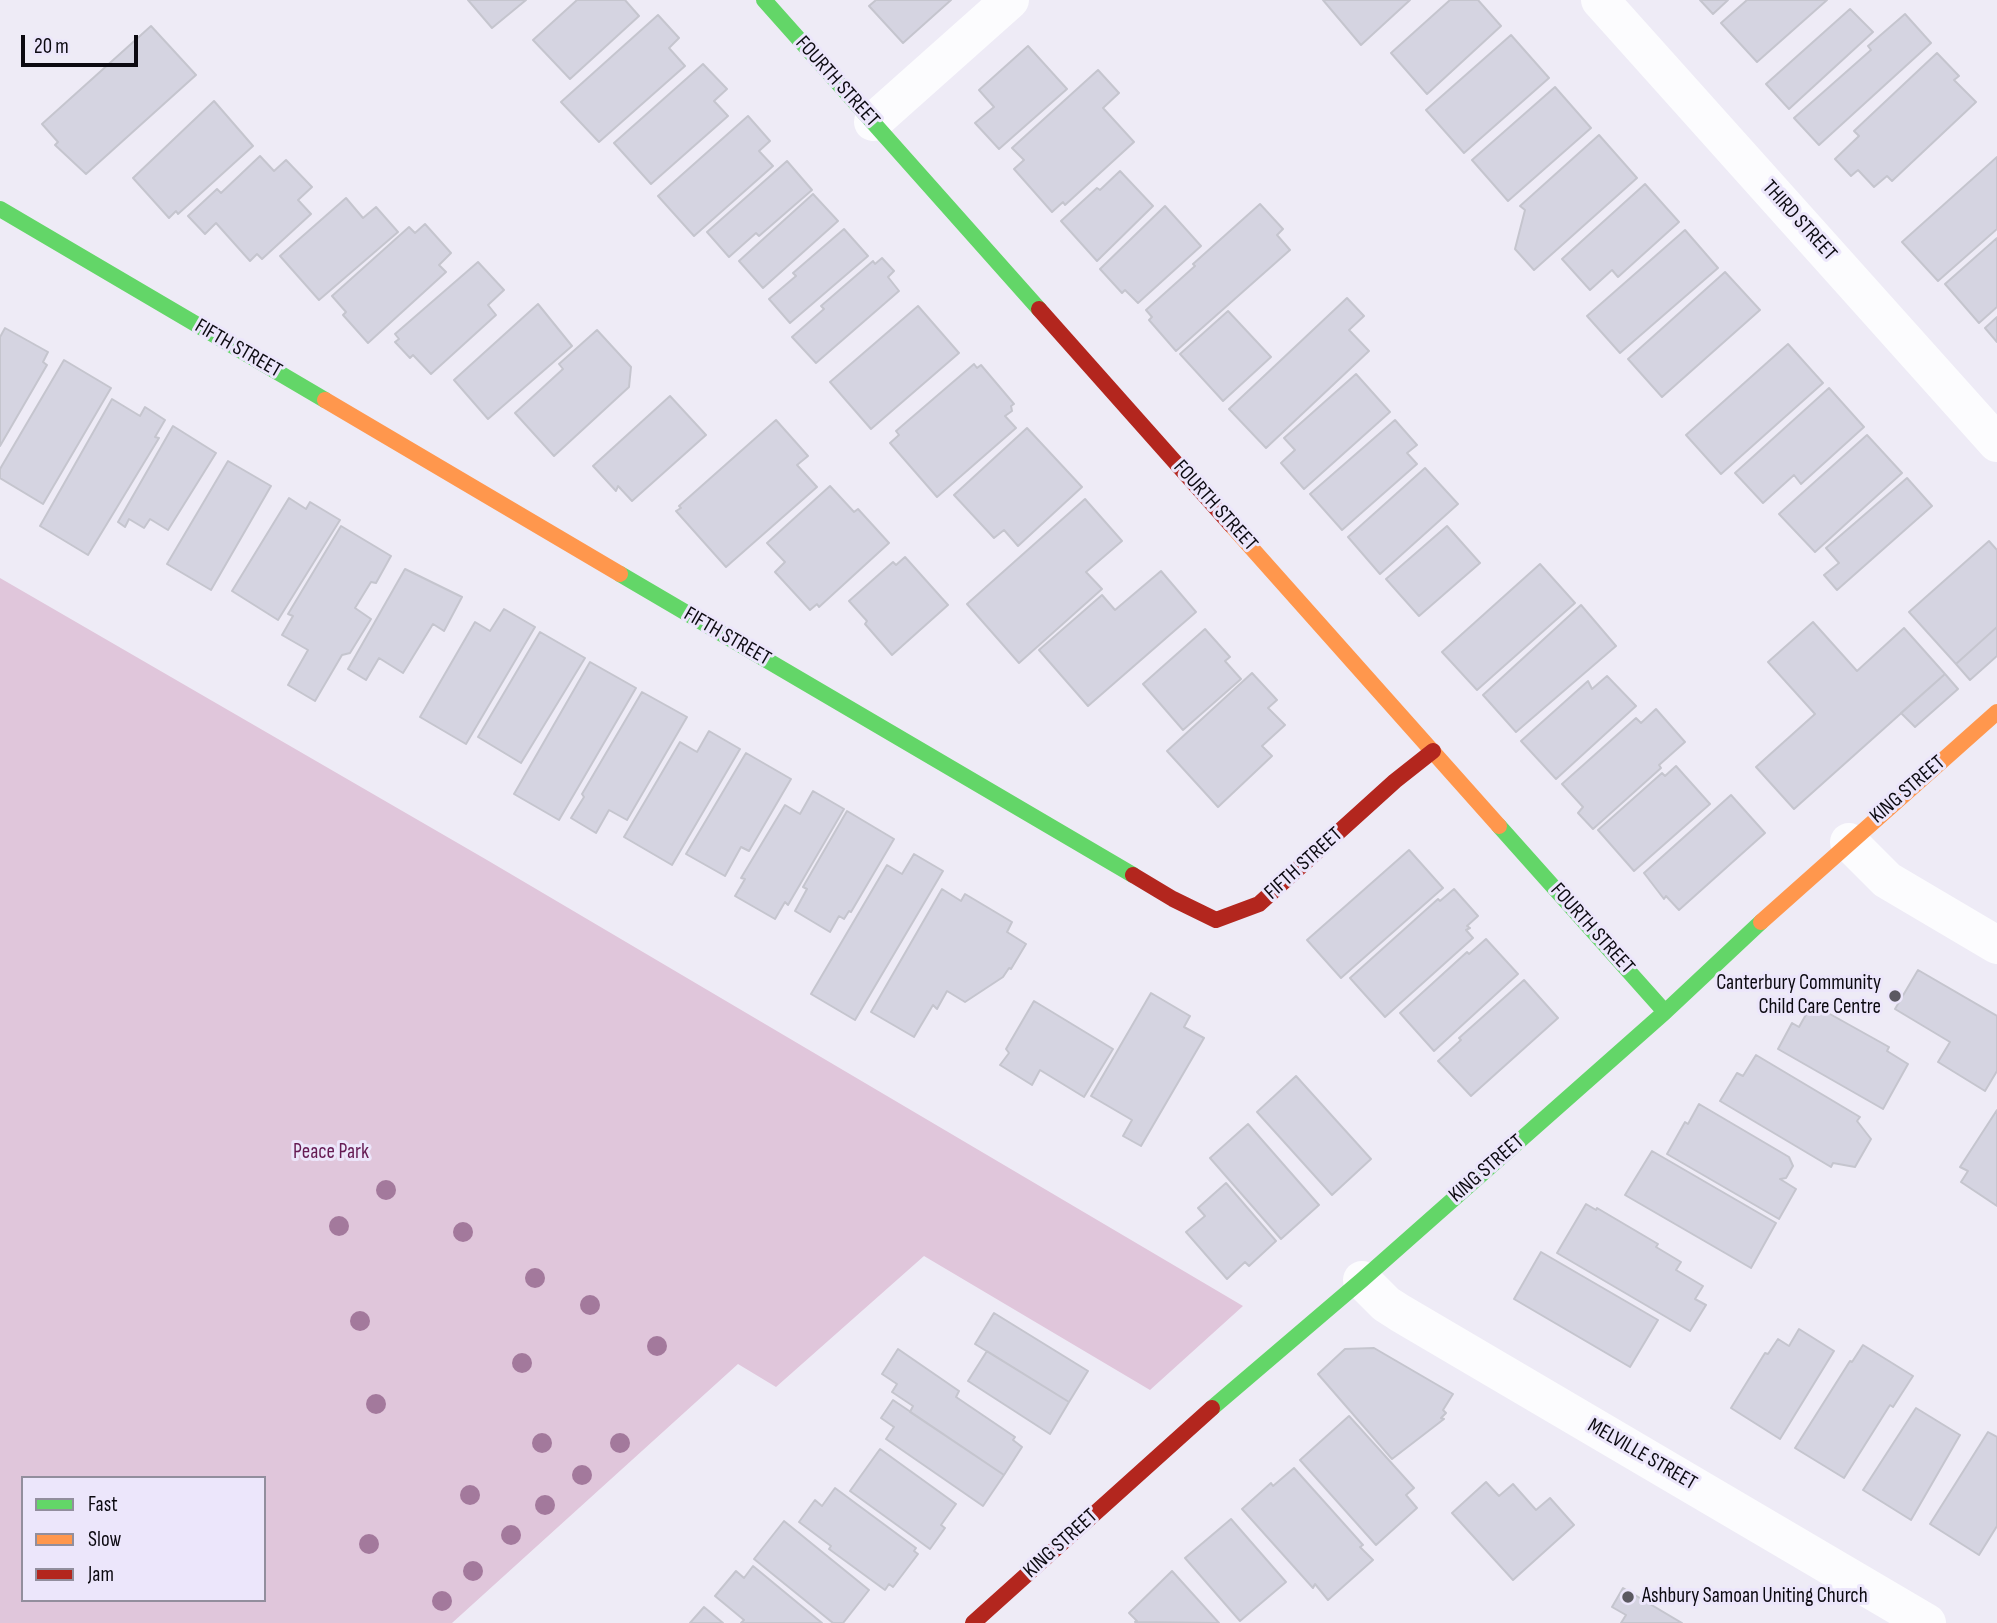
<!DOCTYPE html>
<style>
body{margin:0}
#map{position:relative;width:1997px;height:1623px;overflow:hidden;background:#eeebf6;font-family:"Sofia Sans Condensed",sans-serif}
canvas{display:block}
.legend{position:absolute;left:21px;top:1476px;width:245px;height:126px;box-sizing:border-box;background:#ece6fb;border:2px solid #928e9d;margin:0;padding:9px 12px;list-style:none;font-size:21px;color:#0c0a11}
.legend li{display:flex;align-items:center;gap:14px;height:35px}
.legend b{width:35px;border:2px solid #928e9d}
.scale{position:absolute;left:21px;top:35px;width:117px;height:32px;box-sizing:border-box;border:4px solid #0c0a11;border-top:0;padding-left:9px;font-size:21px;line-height:24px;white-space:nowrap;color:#0c0a11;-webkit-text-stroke:5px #ece6fb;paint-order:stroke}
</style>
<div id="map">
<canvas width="1997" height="1623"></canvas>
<ul class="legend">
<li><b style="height:9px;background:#63d668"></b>Fast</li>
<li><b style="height:9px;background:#ff974d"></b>Slow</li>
<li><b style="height:9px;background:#b3261e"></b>Jam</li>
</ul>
<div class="scale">20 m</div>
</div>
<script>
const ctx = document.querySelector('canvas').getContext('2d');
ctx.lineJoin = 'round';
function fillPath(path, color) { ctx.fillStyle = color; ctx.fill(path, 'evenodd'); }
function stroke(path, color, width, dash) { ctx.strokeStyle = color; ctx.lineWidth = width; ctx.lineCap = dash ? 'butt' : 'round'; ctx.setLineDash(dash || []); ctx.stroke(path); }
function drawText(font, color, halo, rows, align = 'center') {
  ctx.font = font + ' "Sofia Sans Condensed",sans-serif'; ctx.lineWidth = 6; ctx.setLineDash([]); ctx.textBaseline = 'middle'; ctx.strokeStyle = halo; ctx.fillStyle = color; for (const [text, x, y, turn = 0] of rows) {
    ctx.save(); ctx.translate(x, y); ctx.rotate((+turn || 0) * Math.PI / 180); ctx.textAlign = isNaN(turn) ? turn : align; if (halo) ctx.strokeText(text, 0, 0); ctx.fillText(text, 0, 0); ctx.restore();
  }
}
fillPath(new Path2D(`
 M0,578L487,860L1243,1306L1150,1390L924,1256L776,1387L738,1364L452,1623H0ZM23,1478H264V1600H23Z`), '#e0c6db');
const building = new Path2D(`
 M468,0H526L492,28Z
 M577,0H625L639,16L570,79L533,40Z
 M876,0H951L903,43L869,6Z
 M1323,0H1410L1361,45Z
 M1450,0H1478L1501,26L1427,94L1391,53Z
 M1700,0H1728L1713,14Z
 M1747,0H1827L1757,62L1721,23Z
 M1850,9L1873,32L1789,109L1766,84Z
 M1905,14L1931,43L1819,145L1794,118L1871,50L1868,46Z
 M658,15L679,38L669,48L685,66L599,142L561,102Z
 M151,26L196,75L86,174L55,145L58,142L42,124Z
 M1511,35L1549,78L1464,153L1426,110Z
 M1028,46L1067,89L999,149L975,123L994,107L979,90Z
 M1937,53L1959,76L1954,80L1976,102L1892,181L1887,176L1874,187L1858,170L1851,176L1835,159L1859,136L1854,131Z
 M703,64L727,89L714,101L728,116L651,184L614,143Z
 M1098,70L1119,93L1103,108L1134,142L1065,205L1063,202L1052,212L1014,169L1024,160L1012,148Z
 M1555,87L1591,128L1508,201L1472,160Z
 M214,101L253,146L178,214L176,211L169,218L133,178Z
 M748,116L770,141L759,151L773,166L694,236L658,196Z
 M1599,135L1637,178L1534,270L1515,249L1525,210L1520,206Z
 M260,156L274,171L286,160L312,187L298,200L311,214L262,259L257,254L250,261L216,223L205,234L188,216L217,189L221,193Z
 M1997,157V229L1938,281L1902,242Z
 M787,161L812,190L759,236L756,233L729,257L707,232Z
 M1120,171L1153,206L1097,261L1061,221L1097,188L1100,190Z
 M1645,184L1679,222L1618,277L1612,270L1590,290L1562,259Z
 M813,194L838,221L763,288L739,261Z
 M346,198L363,218L376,207L398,232L319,300L280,256Z
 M1260,204L1283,229L1277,235L1290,250L1176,351L1149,320L1152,317L1146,310L1195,266L1193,264Z
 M1165,206L1201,246L1138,303L1125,290L1122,293L1100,269Z
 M425,224L451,253L439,265L446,272L368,343L343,315L346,312L332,296L409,227L415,233Z
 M844,229L868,256L790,323L769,299L796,276L793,273Z
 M1685,230L1718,268L1620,353L1587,316Z
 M1997,238V307L1979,323L1945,284Z
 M882,258L894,271L888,277L899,291L816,363L792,337L824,309L821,306L873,261L875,264Z
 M478,262L504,290L488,305L496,315L431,374L413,355L410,358L395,342L399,339L395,334Z
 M1725,272L1760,310L1662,397L1628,359Z
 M1347,298L1364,316L1349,330L1369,351L1266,448L1229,409Z
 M538,304L572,346L488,419L454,380Z
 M918,306L959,353L871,429L830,382Z
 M1228,311L1271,357L1223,401L1180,354Z
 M1997,317V342L1985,328Z
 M5,328L48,352L43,362L47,365L0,446V337Z
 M597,330L631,367L629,387L554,456L515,413L563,369L559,364Z
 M1788,344L1823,383L1721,474L1686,435Z
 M64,360L111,388L43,504L0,478V469Z
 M974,364L977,368L981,365L1014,404L1011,406L1012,411L1005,416L1016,428L937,497L890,443L899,435L896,431Z
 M1356,374L1390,412L1304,489L1281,463L1295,450L1284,438Z
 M1829,388L1864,427L1801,484L1794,475L1763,503L1735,473Z
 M670,396L706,435L632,501L618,486L616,491L593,466Z
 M112,399L140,416L145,407L165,420L155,437L159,438L88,555L40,526Z
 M776,420L808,456L797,465L817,487L726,567L676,511L681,508L679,506Z
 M1395,420L1417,445L1407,453L1417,464L1342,530L1310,494Z
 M173,426L216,453L168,530L150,519L144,528L129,519L125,527L118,522Z
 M1027,428L1082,487L1018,546L1004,530L994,538L954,495Z
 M1867,435L1902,473L1815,552L1779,514Z
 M228,461L271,486L211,590L167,564Z
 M1425,468L1458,504L1380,574L1348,537Z
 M1907,478L1932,506L1837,590L1824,575L1839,563L1826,548Z
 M830,486L854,512L858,509L889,543L819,607L817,604L810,610L775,572L785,562L767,543Z
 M289,498L306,509L310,502L340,520L278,620L232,591Z
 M1085,499L1122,541L1086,572L1102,589L1019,663L967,604Z
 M341,526L391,556L376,583L371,582L355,608L371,619L350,653L342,655L315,701L288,685L308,650L282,635L293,616L288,614Z
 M1447,526L1480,563L1419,616L1386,579Z
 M1989,541L1997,550V627L1956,664L1909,612Z
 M905,557L948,605L892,655L865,624L867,621L849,601L893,562L896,565Z
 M1540,564L1575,603L1477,690L1442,652Z
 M405,569L462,597L444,631L433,624L403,673L379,658L366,680L348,669Z
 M1161,571L1196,612L1088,706L1039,650L1102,595L1115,610Z
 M1581,605L1616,646L1516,732L1483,695Z
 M504,609L535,627L466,744L420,717L475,622L490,631Z
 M1813,622L1857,671L1904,628L1945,674L1794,809L1756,767L1815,714L1768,662Z
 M1997,627V656L1970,680L1956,664Z
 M1205,629L1230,657L1225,661L1241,679L1183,730L1143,684Z
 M540,632L585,658L521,763L478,737Z
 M590,662L636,688L559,820L514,794Z
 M1252,673L1277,700L1268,708L1285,725L1262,746L1272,756L1218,807L1167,751Z
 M1945,674L1958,689L1915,727L1901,713Z
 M1607,676L1636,706L1556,779L1521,741L1588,681L1592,689Z
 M642,692L687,717L627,820L609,810L596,833L571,818L584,797L582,794Z
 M1656,709L1685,742L1659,765L1661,768L1593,829L1578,813L1583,807L1562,784L1636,718L1641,723Z
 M709,731L740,749L672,865L624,837L680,742L697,752Z
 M746,753L791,779L749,851L741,847L725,876L686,854Z
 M1676,766L1710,804L1634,871L1598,830L1662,773L1665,776Z
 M813,791L844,809L788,905L785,902L775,919L735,896L745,879L741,878L785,805L800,814Z
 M1731,795L1765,833L1679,910L1666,896L1664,899L1644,873Z
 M847,811L894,839L851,912L849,911L844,919L839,916L830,932L795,911L807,889L803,887Z
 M1409,850L1443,888L1341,978L1307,940Z
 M914,854L943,871L855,1020L811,994L887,865L902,874Z
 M942,889L961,901L965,894L1012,922L1007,932L1026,944L1011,969L1009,968L1003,977L965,1002L947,991L937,1009L933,1005L914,1037L871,1012Z
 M1454,889L1478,916L1467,926L1470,928L1466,930L1473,938L1385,1017L1350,978L1438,899L1440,901Z
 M1486,939L1518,974L1434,1051L1400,1013L1467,952L1469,954Z
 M1918,970L1997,1016V1071L1985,1091L1938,1062L1950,1042L1895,1009Z
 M1524,980L1558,1018L1471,1096L1438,1061L1461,1040L1459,1038Z
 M1151,993L1190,1016L1184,1027L1204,1038L1141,1146L1123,1136L1132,1120L1091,1096Z
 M1034,1001L1113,1049L1084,1097L1040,1070L1032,1085L1000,1065L1009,1053L1006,1049Z
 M1812,1004L1889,1047L1887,1051L1908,1064L1883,1109L1778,1049L1792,1023L1799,1027Z
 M1756,1055L1860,1117L1857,1121L1871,1139L1855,1167L1833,1163L1831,1167L1720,1101L1737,1073L1743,1076Z
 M1296,1076L1371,1159L1332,1195L1257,1112Z
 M1699,1104L1789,1157L1793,1166L1786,1178L1780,1179L1796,1189L1779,1219L1667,1154L1685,1122L1688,1124Z
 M1997,1110V1206L1961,1182L1968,1171L1960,1167Z
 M1248,1124L1319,1205L1281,1239L1210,1158Z
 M1652,1151L1776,1223L1751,1268L1625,1195Z
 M1226,1183L1276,1241L1249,1266L1245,1262L1227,1279L1186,1232L1205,1216L1198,1208Z
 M1586,1204L1596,1210L1597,1208L1658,1244L1656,1247L1681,1262L1676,1270L1703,1286L1695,1299L1706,1305L1690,1331L1557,1253Z
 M1541,1252L1658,1320L1630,1367L1514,1299Z
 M994,1313L1088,1371L1069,1402L975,1344Z
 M1799,1329L1834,1351L1780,1439L1731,1408L1765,1353L1768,1354L1778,1339L1789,1346Z
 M1863,1345L1913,1376L1893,1407L1890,1405L1844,1478L1795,1448L1850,1361L1852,1362Z
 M1374,1348L1453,1394L1443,1410L1446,1413L1441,1418L1444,1419L1392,1459L1318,1374L1345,1349Z
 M898,1349L959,1391L956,1397L1015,1437L1013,1440L1022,1447L1004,1475L910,1412L913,1406L892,1392L897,1384L882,1374Z
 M987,1351L1069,1402L1050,1434L968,1381Z
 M893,1400L1004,1475L983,1506L886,1439L894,1427L881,1418Z
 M1916,1408L1960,1435L1911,1520L1863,1490Z
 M1349,1416L1414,1488L1406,1495L1417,1508L1376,1545L1300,1460Z
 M1988,1432L1997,1437V1526L1979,1555L1930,1524Z
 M880,1449L956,1504L941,1525L945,1528L930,1549L850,1491Z
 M1294,1468L1363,1545L1360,1547L1373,1560L1328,1600L1315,1584L1313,1588L1242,1509L1271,1483L1273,1486Z
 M1486,1482L1499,1496L1513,1484L1536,1510L1550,1498L1574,1525L1513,1580L1452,1513Z
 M835,1488L916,1548L914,1551L918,1554L893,1587L889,1584L885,1590L829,1549L831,1546L799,1522L815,1500L822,1506Z
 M1231,1519L1286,1582L1240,1621L1185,1558Z
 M784,1521L869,1590L843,1623H833L754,1559Z
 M753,1566L822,1623H741L744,1620L715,1596L736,1571L744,1578Z
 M1172,1571L1219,1623L1135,1622L1137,1621L1129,1613Z
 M1623,1588L1682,1623H1621L1626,1615L1612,1607Z
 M704,1607L723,1623H690Z`);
fillPath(building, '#d5d4e1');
stroke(building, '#c5c5ce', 2);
stroke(new Path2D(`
 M1600,0L1997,443
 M873,122L1010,0
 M1849,842L1887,880L1997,945
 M1362,1280L1386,1304L1400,1313L1927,1623`), '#fcfcfe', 38);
stroke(new Path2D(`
 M764,0L1039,309
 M0,209L325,400
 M620,574L1133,875
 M1499,826L1665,1012
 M1212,1408L1362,1280L1665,1012L1761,922`), '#63d668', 16);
stroke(new Path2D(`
 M325,400L620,574
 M1231,525L1499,826
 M1761,922L1997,712`), '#ff974d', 16);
stroke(new Path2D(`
 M1039,309L1231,525
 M1133,875L1173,899L1216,920L1259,904L1395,781L1433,751
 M973,1623L1212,1408`), '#b3261e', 16);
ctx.fillStyle = '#a3799c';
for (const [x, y] of [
 [386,1190],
 [339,1226],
 [463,1232],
 [535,1278],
 [590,1305],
 [360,1321],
 [657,1346],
 [522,1363],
 [376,1404],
 [542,1443],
 [620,1443],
 [582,1475],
 [470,1495],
 [545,1505],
 [511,1535],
 [369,1544],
 [473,1571],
 [442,1601]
]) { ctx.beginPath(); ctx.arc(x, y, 10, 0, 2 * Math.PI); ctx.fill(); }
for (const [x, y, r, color] of [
 [1895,996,7,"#5b5961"],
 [1628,1597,7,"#5b5961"]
]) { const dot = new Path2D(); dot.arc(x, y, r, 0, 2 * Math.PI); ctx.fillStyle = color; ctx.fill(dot); stroke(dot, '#ece6fb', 2.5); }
drawText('21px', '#0c0a11', '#ece6fb', [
 ["FOURTH STREET",837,82,48],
 ["THIRD STREET",1799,221,48],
 ["FIFTH STREET",238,349,30],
 ["FOURTH STREET",1215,506,48],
 ["FIFTH STREET",727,637,30],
 ["KING STREET",1908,790,-41],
 ["FIFTH STREET",1304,864,-42],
 ["FOURTH STREET",1592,929,48],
 ["KING STREET",1487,1169,-41],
 ["MELVILLE STREET",1642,1455,30],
 ["KING STREET",1061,1544,-42]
]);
drawText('21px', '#0c0a11', '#ece6fb', [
 ["Canterbury Community",1881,984],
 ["Child Care Centre",1881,1008],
 ["Ashbury Samoan Uniting Church",1642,1597,"left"]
], 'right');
drawText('21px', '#651b53', '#ece6fb', [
 ["Peace Park",331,1153]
]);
</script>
